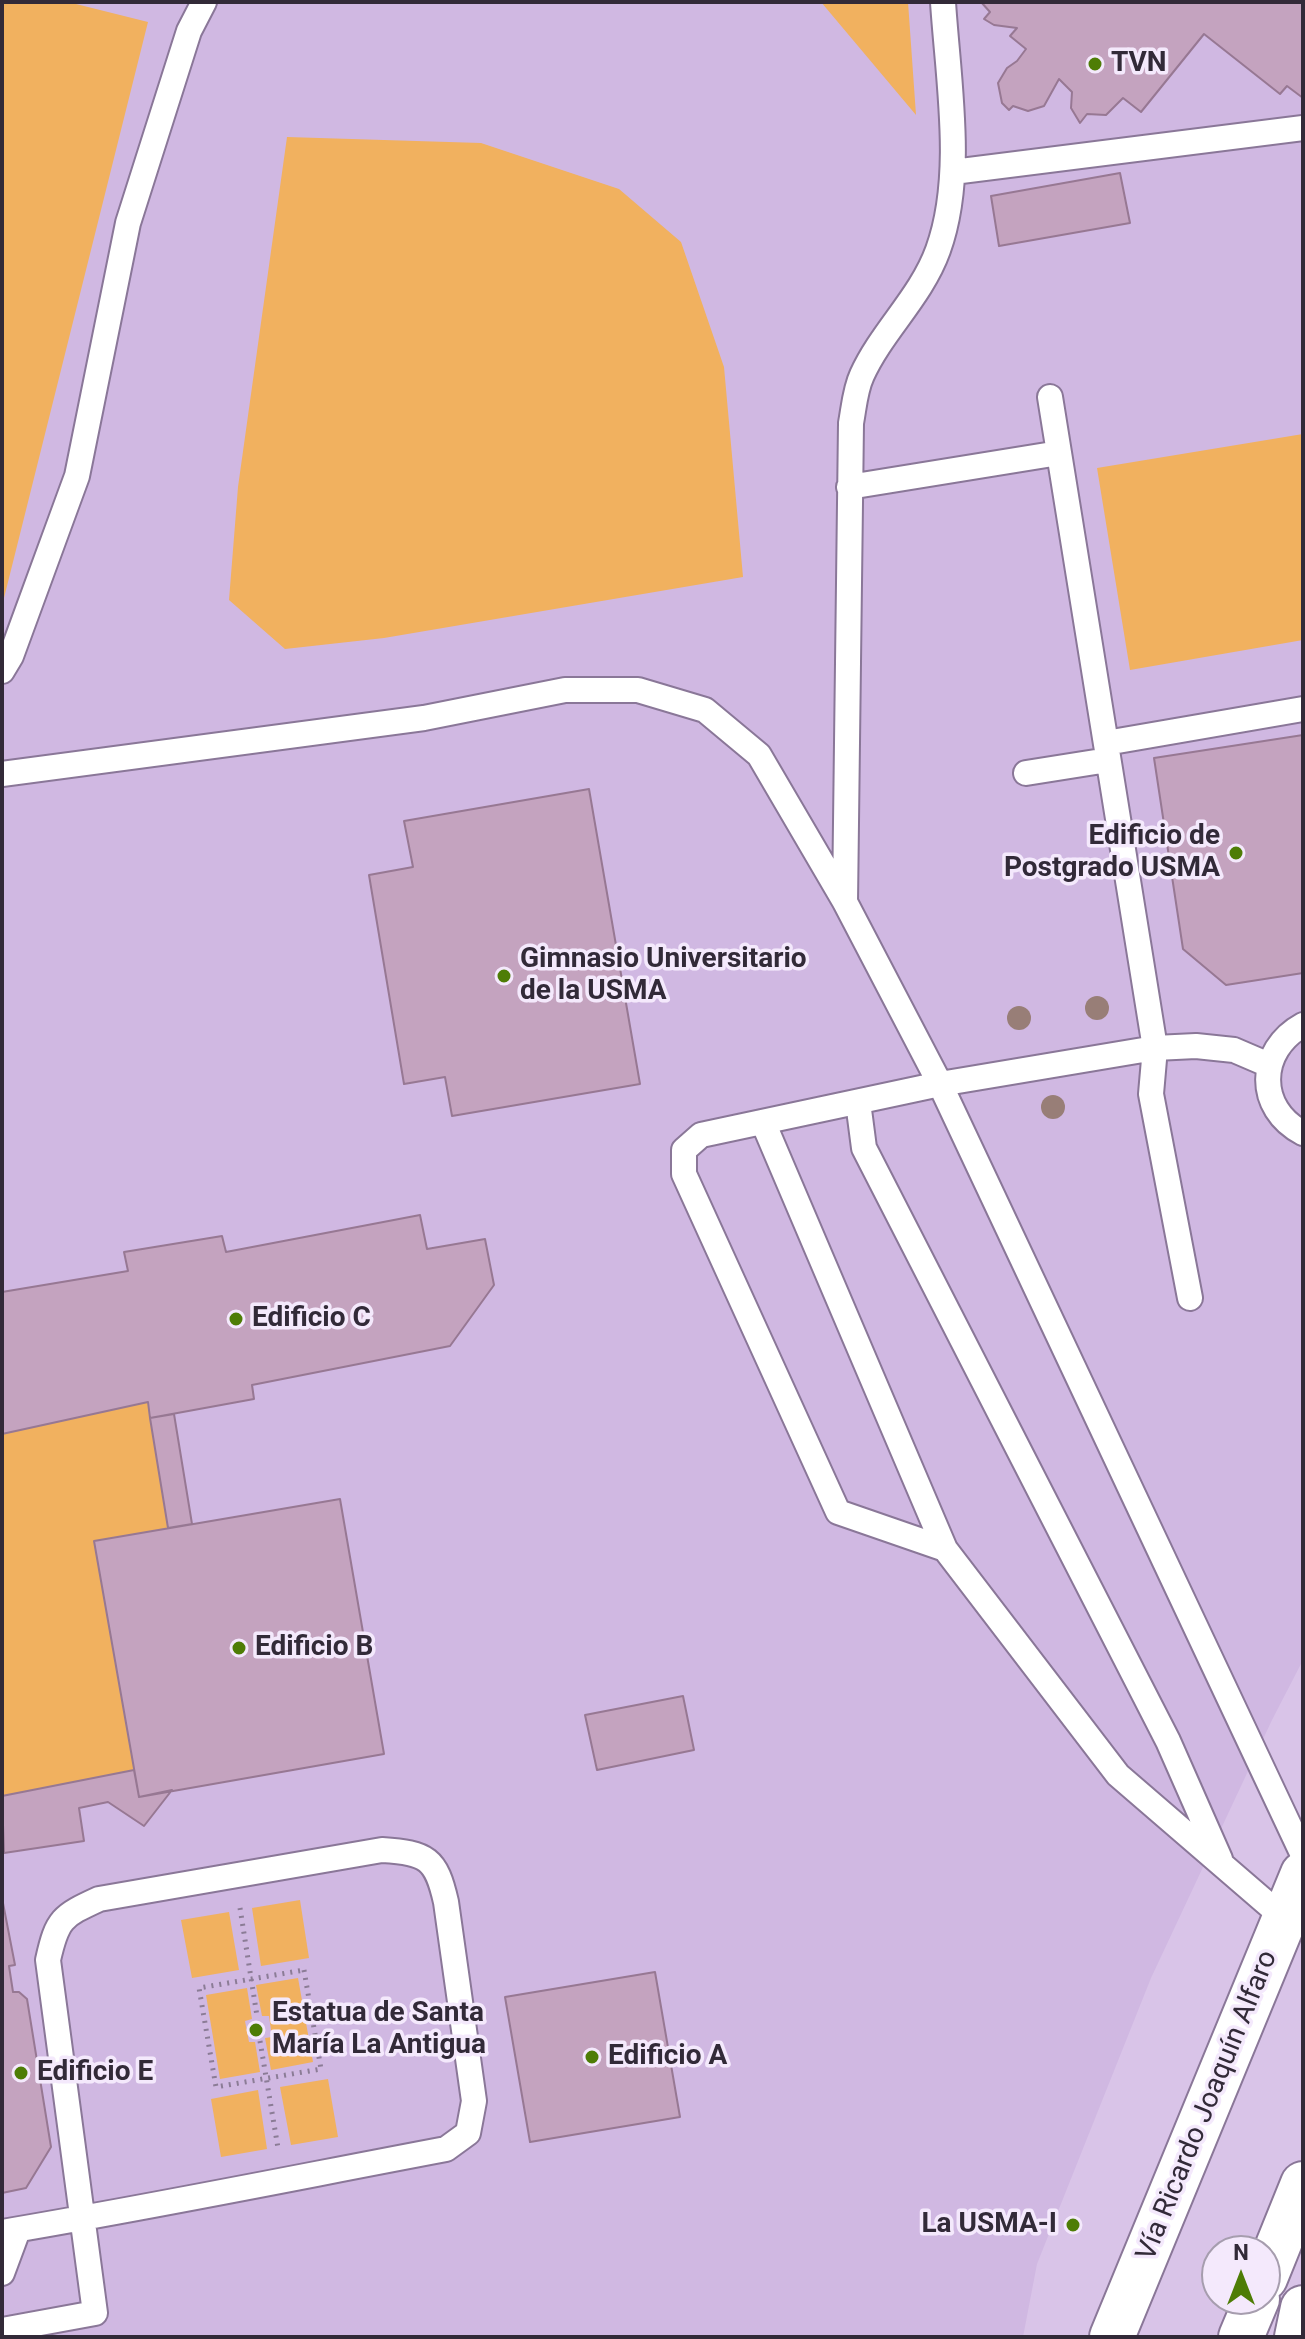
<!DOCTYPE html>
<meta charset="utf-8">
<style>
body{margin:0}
#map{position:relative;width:1305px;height:2339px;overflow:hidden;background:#d9c4e8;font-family:Roboto,sans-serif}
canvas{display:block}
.frame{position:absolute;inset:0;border:4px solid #322a38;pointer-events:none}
.north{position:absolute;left:1201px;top:2235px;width:80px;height:80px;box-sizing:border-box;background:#f4e9fc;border:2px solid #a69dae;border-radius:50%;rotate:0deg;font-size:22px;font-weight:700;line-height:32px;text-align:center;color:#322a38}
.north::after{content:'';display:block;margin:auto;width:28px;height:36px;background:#4e7d06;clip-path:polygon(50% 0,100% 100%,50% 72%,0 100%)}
</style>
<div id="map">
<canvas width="1305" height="2339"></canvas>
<div class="frame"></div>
<div class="north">N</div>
</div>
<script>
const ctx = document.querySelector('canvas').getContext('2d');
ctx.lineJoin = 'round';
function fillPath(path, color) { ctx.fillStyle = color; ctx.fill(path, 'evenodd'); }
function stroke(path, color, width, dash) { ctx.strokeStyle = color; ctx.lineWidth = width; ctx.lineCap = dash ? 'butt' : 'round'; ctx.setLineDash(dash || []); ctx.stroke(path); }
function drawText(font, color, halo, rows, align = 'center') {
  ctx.font = font + ' Roboto,sans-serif'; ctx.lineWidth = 7; ctx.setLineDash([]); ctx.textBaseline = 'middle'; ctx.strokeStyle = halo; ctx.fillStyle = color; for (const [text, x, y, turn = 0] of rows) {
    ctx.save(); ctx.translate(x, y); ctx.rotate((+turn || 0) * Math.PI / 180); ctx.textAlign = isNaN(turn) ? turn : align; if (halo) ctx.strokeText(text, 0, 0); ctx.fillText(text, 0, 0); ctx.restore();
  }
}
fillPath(new Path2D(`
 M2,2H1303V1660L1272,1720L1151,1978L1037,2264L1023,2337H2Z`), '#d0b8e2');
fillPath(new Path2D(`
 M2,2H68L148,22L2,606Z
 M821,2H908L916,115Z
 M287,137L481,143L619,189L681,242L724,367L743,577L384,638L285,649L229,600L238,487Z
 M1303,434V640L1130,670L1097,468Z
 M148,1402L168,1528L94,1541L134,1770L2,1796V1434Z
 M300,1900L309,1958L261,1966L252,1908Z
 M229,1912L239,1970L192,1978L181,1920Z
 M298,1978L313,2062L271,2070L265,2038L272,2037L269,2016H262L256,1985Z
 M247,1988L252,2019L245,2021L249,2042H255L260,2072L220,2079L206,1995Z
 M328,2079L338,2137L291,2145L280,2087Z
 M258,2090L267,2149L221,2157L211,2099Z`), '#f1b15f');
const building = new Path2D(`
 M981,2H1303V98L1287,86L1280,94L1204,34L1141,112L1123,98L1106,115L1087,114L1080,123L1071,108L1072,92L1059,79L1044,106L1028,111L1013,106L1009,110L1002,103L998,83L1007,68L1017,61L1026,49L1010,36L1017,28L994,25L984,19L990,12Z
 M1120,173L1130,223L999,246L991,196Z
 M1303,735V973L1226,985L1183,949L1154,758Z
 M589,789L640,1084L452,1116L445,1077L404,1084L369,875L413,867L404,821Z
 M420,1215L427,1249L485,1239L494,1285L450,1346L252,1385L254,1399L150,1418L148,1402L2,1434V1292L128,1271L124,1252L222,1236L226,1252Z
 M174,1414L192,1524L168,1528L150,1418Z
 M340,1499L384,1754L139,1797L94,1541Z
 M683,1696L694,1750L597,1770L585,1715Z
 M134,1770L139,1797L172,1790L144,1826L108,1802L79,1808L84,1841L4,1853L2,1796Z
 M2,1898L15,1965L9,1966L13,1992H19L27,1999L51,2147L26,2188L2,2193Z
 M655,1972L680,2117L530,2142L505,1997Z`);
fillPath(building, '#c4a3bf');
stroke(building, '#977893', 2);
const service = new Path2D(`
 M953,172L1303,128
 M1050,397L1155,1048L1151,1094L1190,1298
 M849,487L1059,453
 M2,671L11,656L77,476L128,223L189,31L204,2
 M1106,743L1303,709
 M1026,773L1108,760
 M2,774L424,718L565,690H638L705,710L759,755L845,902L940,1084L1303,1855
 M845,902L851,423C854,407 855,390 862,375C882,331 921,297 938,250C965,176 948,80 943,2
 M1303,1025C1257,1050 1256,1109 1303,1133
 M858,1102L864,1148L1168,1741L1220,1859
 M763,1122L945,1549L1118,1775L1285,1919
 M945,1549L838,1512L684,1174V1150L701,1135L940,1084L1155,1048L1196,1046L1234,1050L1269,1065
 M2,2232C151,2207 298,2177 446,2149L468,2133L474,2101L446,1902C436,1858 427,1853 382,1850L99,1899C62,1916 57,1919 48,1960L95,2313L2,2330
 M2,2273L18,2230`);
const tertiary = new Path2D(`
 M1297,2337L1303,2308`);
const primary = new Path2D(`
 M1265,2278L1303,2184
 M1112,2337L1303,1874
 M1241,2337L1257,2299`);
stroke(service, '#8a7798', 28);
stroke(tertiary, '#8a7798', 48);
stroke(primary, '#8a7798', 48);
stroke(new Path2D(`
 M240,1908L257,2016
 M304,1970L321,2069L216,2087L199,1988Z
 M260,2041L278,2148`), '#8b7c96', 5, [2, 6]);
stroke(service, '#fff', 24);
stroke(tertiary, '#fff', 44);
stroke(primary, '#fff', 44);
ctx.fillStyle = '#987e77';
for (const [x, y] of [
 [1097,1008],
 [1019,1018],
 [1053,1107]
]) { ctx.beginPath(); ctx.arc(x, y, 12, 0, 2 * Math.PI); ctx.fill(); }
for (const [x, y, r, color] of [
 [1095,64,8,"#4e7d06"],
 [1236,853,8,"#4e7d06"],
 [504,976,8,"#4e7d06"],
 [236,1319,8,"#4e7d06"],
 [239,1648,8,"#4e7d06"],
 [256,2030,8,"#4e7d06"],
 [592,2057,8,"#4e7d06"],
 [21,2073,8,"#4e7d06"],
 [1073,2225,8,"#4e7d06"]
]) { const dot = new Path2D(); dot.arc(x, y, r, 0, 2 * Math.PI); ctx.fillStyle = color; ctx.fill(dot); stroke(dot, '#f4e9fc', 3); }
drawText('bold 28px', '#322a38', '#f4e9fc', [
 ["TVN",1111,64],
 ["Edificio de",1220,837,"right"],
 ["Postgrado USMA",1220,869,"right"],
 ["Gimnasio Universitario",520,960],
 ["de la USMA",520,992],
 ["Edificio C",252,1319],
 ["Edificio B",255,1648],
 ["Estatua de Santa",272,2014],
 ["María La Antigua",272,2046],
 ["Edificio A",608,2057],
 ["Edificio E",37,2073],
 ["La USMA-I",1057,2225,"right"]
], 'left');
drawText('28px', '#322a38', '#f4e9fc', [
 ["Vía Ricardo Joaquín Alfaro",1208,2106,-68]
]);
</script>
